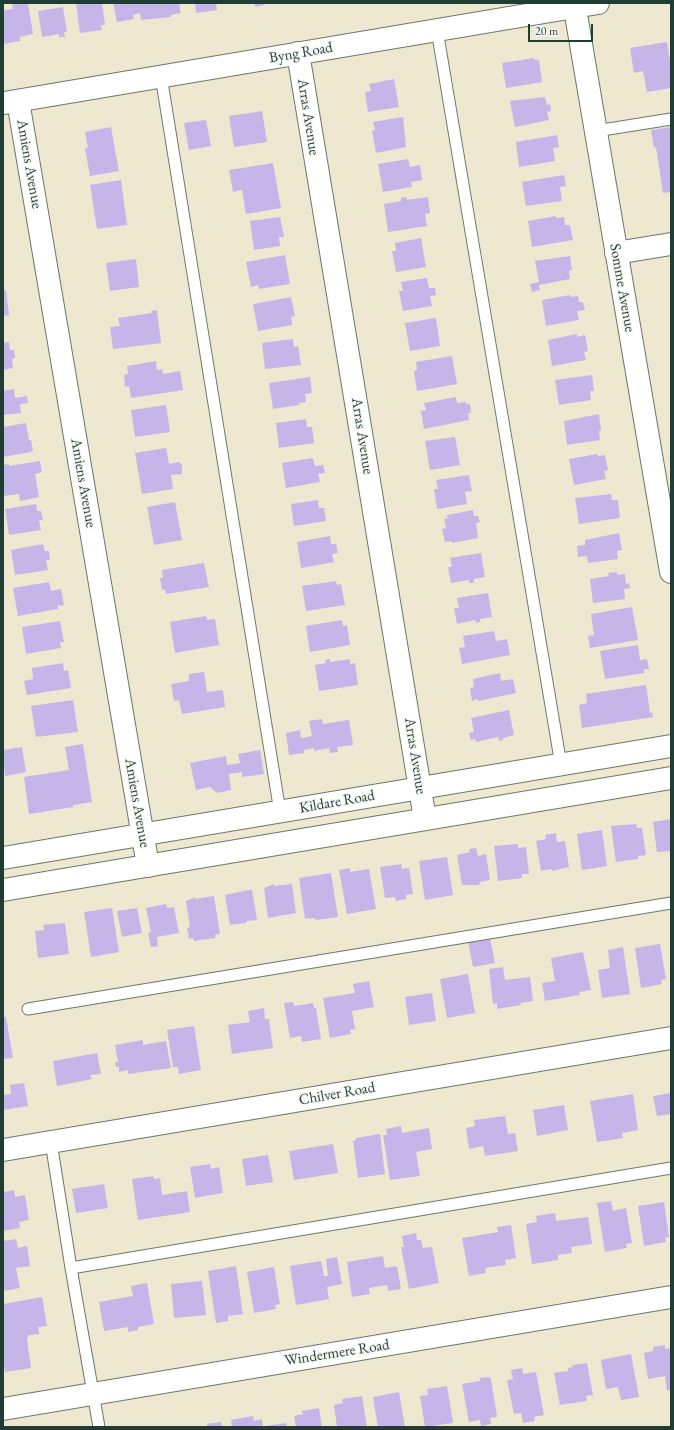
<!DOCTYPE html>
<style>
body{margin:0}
#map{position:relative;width:674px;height:1430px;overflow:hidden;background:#efe8d1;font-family:"EB Garamond",serif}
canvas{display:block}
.frame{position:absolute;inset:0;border:4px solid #1f3d34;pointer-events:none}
.scale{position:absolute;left:528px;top:24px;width:65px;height:18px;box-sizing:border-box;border:2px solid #1f3d34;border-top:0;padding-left:5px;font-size:12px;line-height:14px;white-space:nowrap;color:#1f3d34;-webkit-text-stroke:3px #f6f6f2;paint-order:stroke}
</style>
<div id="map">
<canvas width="674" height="1430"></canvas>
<div class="frame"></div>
<div class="scale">20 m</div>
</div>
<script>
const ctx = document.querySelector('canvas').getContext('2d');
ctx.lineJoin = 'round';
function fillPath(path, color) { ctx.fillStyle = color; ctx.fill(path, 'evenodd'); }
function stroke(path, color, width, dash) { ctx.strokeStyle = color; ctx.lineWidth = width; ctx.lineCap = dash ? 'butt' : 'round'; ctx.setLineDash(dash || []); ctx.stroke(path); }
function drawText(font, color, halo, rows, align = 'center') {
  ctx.font = font + ' "EB Garamond",serif'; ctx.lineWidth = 3; ctx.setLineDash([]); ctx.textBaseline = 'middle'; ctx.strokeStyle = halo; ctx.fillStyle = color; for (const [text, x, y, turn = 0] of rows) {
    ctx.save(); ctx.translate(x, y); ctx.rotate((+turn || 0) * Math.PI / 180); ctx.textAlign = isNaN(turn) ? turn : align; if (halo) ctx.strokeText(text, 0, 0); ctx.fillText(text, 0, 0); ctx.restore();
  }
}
fillPath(new Path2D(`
 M12,3H28L33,34L20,37V41L3,44V10L13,9Z
 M76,3H102L105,25H101L102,30L80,33Z
 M113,3H179L181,13L171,15V17L141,20L140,13L133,15L134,19L117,22Z
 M195,3H216L217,10L196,13Z
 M254,3H264V5L255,7Z
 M63,7L67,32H64L65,37H59V34L42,37L38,11Z
 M667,42L671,67V88L647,92L643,71L634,73L630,48Z
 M534,58V60H539L542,82L506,88L502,63Z
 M394,79L399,107L368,112L365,92L371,91L369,84Z
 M545,97L547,105L550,104L551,111L547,112L549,120L515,127L510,101Z
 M262,111L267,142L234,147L229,116Z
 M403,117L406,147L376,153L372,131L375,130L373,122Z
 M206,120L211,146L189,150L184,123Z
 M111,127L119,171L90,176L85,148H88L85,132Z
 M671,127V192L663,193L656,147L654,148L651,130Z
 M557,135L559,147L553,148L555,161L519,167L516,142Z
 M408,159L410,167L420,165L422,180L411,182L412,187L383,192L378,164Z
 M273,163L281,208L246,214L242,190L233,192L229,170Z
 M564,175L566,186L560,187L562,201L526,206L522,182Z
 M121,180L127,225L97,229L90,185Z
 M406,197L407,200L428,197L430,213L425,214L427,226L388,232L384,204L401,201V198Z
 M556,216V218L564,217L565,225H570L573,240L532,247L528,221Z
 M280,217L284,237H279L280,246L254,250L250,221Z
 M421,238L426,267L396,272L392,251H396L395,243Z
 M285,255L290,284L259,289L258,285L251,287L246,262Z
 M570,256L572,270L569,271L570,279L539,285L540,290L532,292L530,284L539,282L535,261Z
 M136,259L139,287L110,291L106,263Z
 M427,278L429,288H435L436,295L430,296L432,306L403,311L399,291H403L401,282Z
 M3,290H6L9,315L3,316Z
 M570,295L571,297L578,296L579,302H583L585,310L577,311L579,320L546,326L542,300Z
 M291,297L295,316L291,317L292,325L258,331L253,304Z
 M157,310L161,343L113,349L110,327L120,326L118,318L152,313L151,311Z
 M436,318L440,346L410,351L405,323Z
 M577,334V337L585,335L588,351L584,352L586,360L552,366L548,340Z
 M293,339L294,347L298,346L301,365L265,369L262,343Z
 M9,342L10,350H14L15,358L12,359L13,368L3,370V343Z
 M452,356L457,384L417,391L414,371L417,370L416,362Z
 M156,361L157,370L162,369L163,374L180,371L183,390L131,398L129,386L125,387L124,375L128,374L127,366Z
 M592,375L594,391H590L591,400L559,405L555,380Z
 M310,377L312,393L305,394L306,402L299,403V405L273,409L269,383Z
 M14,389L15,398L27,396L28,403L20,404L21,413L3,415V391Z
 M456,397L457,403L466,402V404H470L471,413H468L469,420L424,429L421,411L426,410L424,403Z
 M166,405L170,432L135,437L131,410Z
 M599,414L601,430L599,431L600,440L567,445L564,421Z
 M306,419L307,427H312L314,443L279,448L276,423Z
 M26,423L29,440H31L33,450L31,452L3,457V427Z
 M455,437L460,465L430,470L425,441Z
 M166,448L169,464L179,462L182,465V474L171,475L173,489L142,494L135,453Z
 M597,454L598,456L605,455L608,470L604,471L606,479L574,485L569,459Z
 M313,458L315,466L323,465L325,473L318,474L320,482L286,488L282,463Z
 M40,461L42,472L35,474L39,497L20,501L19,494L3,496V465L9,464V466Z
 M469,475L472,491L465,492L467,504L437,509L434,489H438L436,480Z
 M611,494L612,500H618L620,518L579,524L575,498Z
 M318,500L319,508H324L326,521L294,526L291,504Z
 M175,502L182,540L154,545L147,507Z
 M36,504L37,511H41L43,520H39L41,530L9,535L5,509Z
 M473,510L474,516H478L480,522L476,523L478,538L452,543L451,541L445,542L442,529L446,528L444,519L448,518L447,515Z
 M619,533L622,550L617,551L618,559L588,563L587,556L578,557L577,546L585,545V540Z
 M330,536L331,544H336L338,553L332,554L334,562L301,568L297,542Z
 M43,544L45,551H49L50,560H46L48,570L15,575L11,550Z
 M481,553L485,577L474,579V583H469V580L451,583L448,567H452L450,558Z
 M204,563L209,587L166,594L165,589L162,590L160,578H163L162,570Z
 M617,572V575L625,574L626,584L629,583L630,588L624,589L625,599L593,603L590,579L609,576L608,573Z
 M336,581L337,585L341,584L345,605L306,611L302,586Z
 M49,582L51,591L61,589L64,605L58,606V609L18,616L13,588Z
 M488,593L492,617L480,619V622L476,623L475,620L457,624L454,608H459L457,598Z
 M632,607L638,640L590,648L588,636L594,635L591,614Z
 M206,616L207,620L215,619L219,645L175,653L170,622Z
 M342,620L343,626L347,625L350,645L310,652L306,626Z
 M60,621L64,642H60L61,648L26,654L22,627Z
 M494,631L496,641L507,639L510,655L462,664L459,648L465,647L463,636Z
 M638,645L640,660L647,659L649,669H644V673L605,679L600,651Z
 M330,659V662L350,659V664L355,663L358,685L319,691L315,665L326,663L325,660Z
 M63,663L64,671L68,670L71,688L27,695L24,681L33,679L32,668Z
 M204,672L207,692L223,690L225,707L182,714L179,700L174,701L171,684L189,681V674Z
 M500,673L501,681L513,679L516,693L478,701V699L472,701L470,688L474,687L473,679Z
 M646,685L650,713L652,712L653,717L582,728L579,705L587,703L586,694Z
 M73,700L78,732L36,737L31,706Z
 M509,710L514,735L503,738V740L499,741L498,737L476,742L475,739L471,740L469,733L474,732L471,718Z
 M322,719L323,724L349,720L353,745L337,747L338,752L330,753L329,748L314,751V748L304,750V753L289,755L286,733L300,730L301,738L312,736L309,721Z
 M83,744L92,802L73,805V807L29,814L24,777L69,770L65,747Z
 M22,747L26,772L5,776L3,750Z
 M260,750L264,774L242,777V772L229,774L231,790L217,793L210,787L196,790L190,763L226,756L227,765L240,763L238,754Z
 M671,819V852L667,851L657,852L653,822Z
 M636,824L637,828H642L646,855L638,856V859L616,862L611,826Z
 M602,830L607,866L582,870L577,834Z
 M556,833L557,842L565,841L569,867L553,871L551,869L541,871L536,841L546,839L545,835Z
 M518,844V848L526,847L529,874H522V878L498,881L494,846Z
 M476,848L478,856L486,854L490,880L480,882L479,885H462L457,855L470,852L469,849Z
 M447,857L453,895L425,900L419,861Z
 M401,864L402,869L409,868L413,894L406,895V899L396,901L395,897L385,898L380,867Z
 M350,868V872L369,869L376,909L347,914L339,870Z
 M331,873L338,917L315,920V918L305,919L299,878Z
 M274,884V886L292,884L296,913L268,918L264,888Z
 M249,890H252L257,920L247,921L246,923L230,925L225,895Z
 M214,896L220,934L215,935V938L194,941L193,938L189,939L187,928L190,927L186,901L195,897V899Z
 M166,904L167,908L174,907L179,933L157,937L158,946L151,947L148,933L151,932L146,908Z
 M112,908L119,952L91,957L84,912Z
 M137,908L142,933L122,937L117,911Z
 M65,923L69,954L38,958L35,931L44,930L43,925Z
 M490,938L495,963L473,967L468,942Z
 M660,944L666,979L661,980L662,984L641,988L635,948Z
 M623,947L630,994L602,998L598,970L610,968L608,950Z
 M583,952L591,990L579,992L580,995L545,1001L542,983L555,981L551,958Z
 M503,967L505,980L530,977L533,1001L520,1003L521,1005L497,1009V1003L493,1004L489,969Z
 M468,974L475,1013L447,1018L440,979Z
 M369,981L374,1007L352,1011L355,1029L350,1030L351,1034L330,1038L323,998L355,993L353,984Z
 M432,993L436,1021L409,1025L405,997Z
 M293,1002L294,1006L313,1003L314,1008H316L321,1039L302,1042L301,1036L290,1038L284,1003Z
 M264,1008L265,1019H269L273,1048L232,1054L228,1025L250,1022L248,1011Z
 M3,1017H6L13,1058L3,1059Z
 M194,1026L201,1070L179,1074L178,1067H173L167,1030Z
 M143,1040V1045L166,1041L171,1068L128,1074V1070L119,1072V1067H116L115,1062H118L115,1045Z
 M97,1053L101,1074L90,1075L92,1079L57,1086L53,1061Z
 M24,1083L28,1106L3,1110V1095L11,1094L10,1085Z
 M671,1093V1114L657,1116L653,1096Z
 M633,1094L638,1130L622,1133L623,1138L597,1142L590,1101Z
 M564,1105L568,1130L537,1136L533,1110Z
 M505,1116L508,1134L515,1133L518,1151L485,1156L483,1146L469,1149L466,1128L475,1126L474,1120Z
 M401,1126L402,1133L429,1128L432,1149L416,1152L420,1176L390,1180L383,1135H387L386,1129Z
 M380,1134L385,1174L358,1178L353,1141L356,1140V1138Z
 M333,1144L338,1173L294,1180L289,1151Z
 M268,1155L273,1182L246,1186L242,1159Z
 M210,1164L211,1169L219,1167L223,1193L195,1198L190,1167Z
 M153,1176L154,1179L160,1178L162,1195L187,1191L190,1212L138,1220L132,1179Z
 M104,1184L108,1208L76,1213L72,1189Z
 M14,1190L15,1197L25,1195L29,1220L19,1222L20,1228L3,1231V1192Z
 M611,1201L613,1211L626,1208L632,1243L626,1244L627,1248L605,1252L597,1203Z
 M664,1202L669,1237L665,1238L666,1242L644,1246L638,1206Z
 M555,1213L556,1221L588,1217L592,1244L571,1247L572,1253L558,1255V1260L532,1264L526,1224L537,1222L536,1216Z
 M511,1225L516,1258L505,1260L506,1265L485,1268L486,1273L469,1276L462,1238L498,1232L497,1227Z
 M416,1233L417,1240H421L423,1248L432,1247L439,1283L409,1289L401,1247H404L402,1236Z
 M16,1239L18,1248L27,1246L30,1266L16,1268L20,1288L3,1291V1241Z
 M383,1256L385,1268L397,1266L401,1289L388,1291L387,1285L369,1288L370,1294L352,1297L347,1262Z
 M337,1257L342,1284L327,1287L329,1299L296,1305L290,1266L321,1261L324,1276H328L326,1259Z
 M236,1266L243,1314L228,1316V1321L216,1323L208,1271Z
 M274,1267L280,1304L275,1305L276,1309L254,1313L247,1272Z
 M202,1281L206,1315L174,1318L171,1284Z
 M147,1283L154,1324L138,1327V1330L128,1332V1327L104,1331L99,1302L133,1296L131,1286Z
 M42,1297L47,1326L38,1327L39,1334L29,1335L27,1339L31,1368L5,1372L3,1360V1304Z
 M665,1345V1349L671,1348V1390L667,1391L665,1376L648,1379L644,1353L653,1351V1347Z
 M631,1354L639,1397L621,1400L618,1387L606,1389L601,1360Z
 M587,1363L593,1395L586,1396L587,1401L560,1405L554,1373L568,1371V1368L573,1367L572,1365Z
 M522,1368L523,1374L536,1372L544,1415L534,1417L535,1421L523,1423L521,1413L514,1414L507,1380L513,1379L511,1370Z
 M489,1377L491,1379L497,1417L490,1418L491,1424L481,1426L480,1420L469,1422L462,1384L480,1381V1378Z
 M447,1386L453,1423L425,1427L420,1396L428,1395L427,1389Z
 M399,1392L405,1427H378L373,1397Z
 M362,1396L367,1427H337L334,1405L343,1403L342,1399Z
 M319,1408L322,1427H296L294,1416L303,1414L302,1411Z
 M253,1416L254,1421L262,1419L263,1427H232L231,1420Z
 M221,1422L222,1427H208L207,1424Z
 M286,1423L287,1427H265V1426Z`), '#c6b5e8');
const service = new Path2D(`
 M437,30L561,765
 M161,76L280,812
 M596,131L671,119
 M28,1009L671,903
 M51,1142L71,1268L99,1427
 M71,1268L671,1168`);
const minor = new Path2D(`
 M574,3L671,572
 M298,53L425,819
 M18,101L148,866
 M4,103L598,3
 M616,253L671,244
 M3,858L671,746
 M3,890L671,778
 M3,1150L671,1038
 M3,1409L671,1297`);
stroke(service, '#68796b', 13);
stroke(minor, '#68796b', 24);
stroke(service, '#fff', 11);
stroke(minor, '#fff', 22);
drawText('15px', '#1f3d34', '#f6f6f2', [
 ["Byng Road",301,53,-10],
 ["Arras Avenue",308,117,81],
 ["Amiens Avenue",29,164,80],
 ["Somme Avenue",622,288,80],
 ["Arras Avenue",362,436,81],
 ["Amiens Avenue",83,483,80],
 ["Arras Avenue",415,756,81],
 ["Kildare Road",337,802,-10],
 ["Amiens Avenue",137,803,80],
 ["Chilver Road",337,1094,-10],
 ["Windermere Road",337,1353,-9]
]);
</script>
